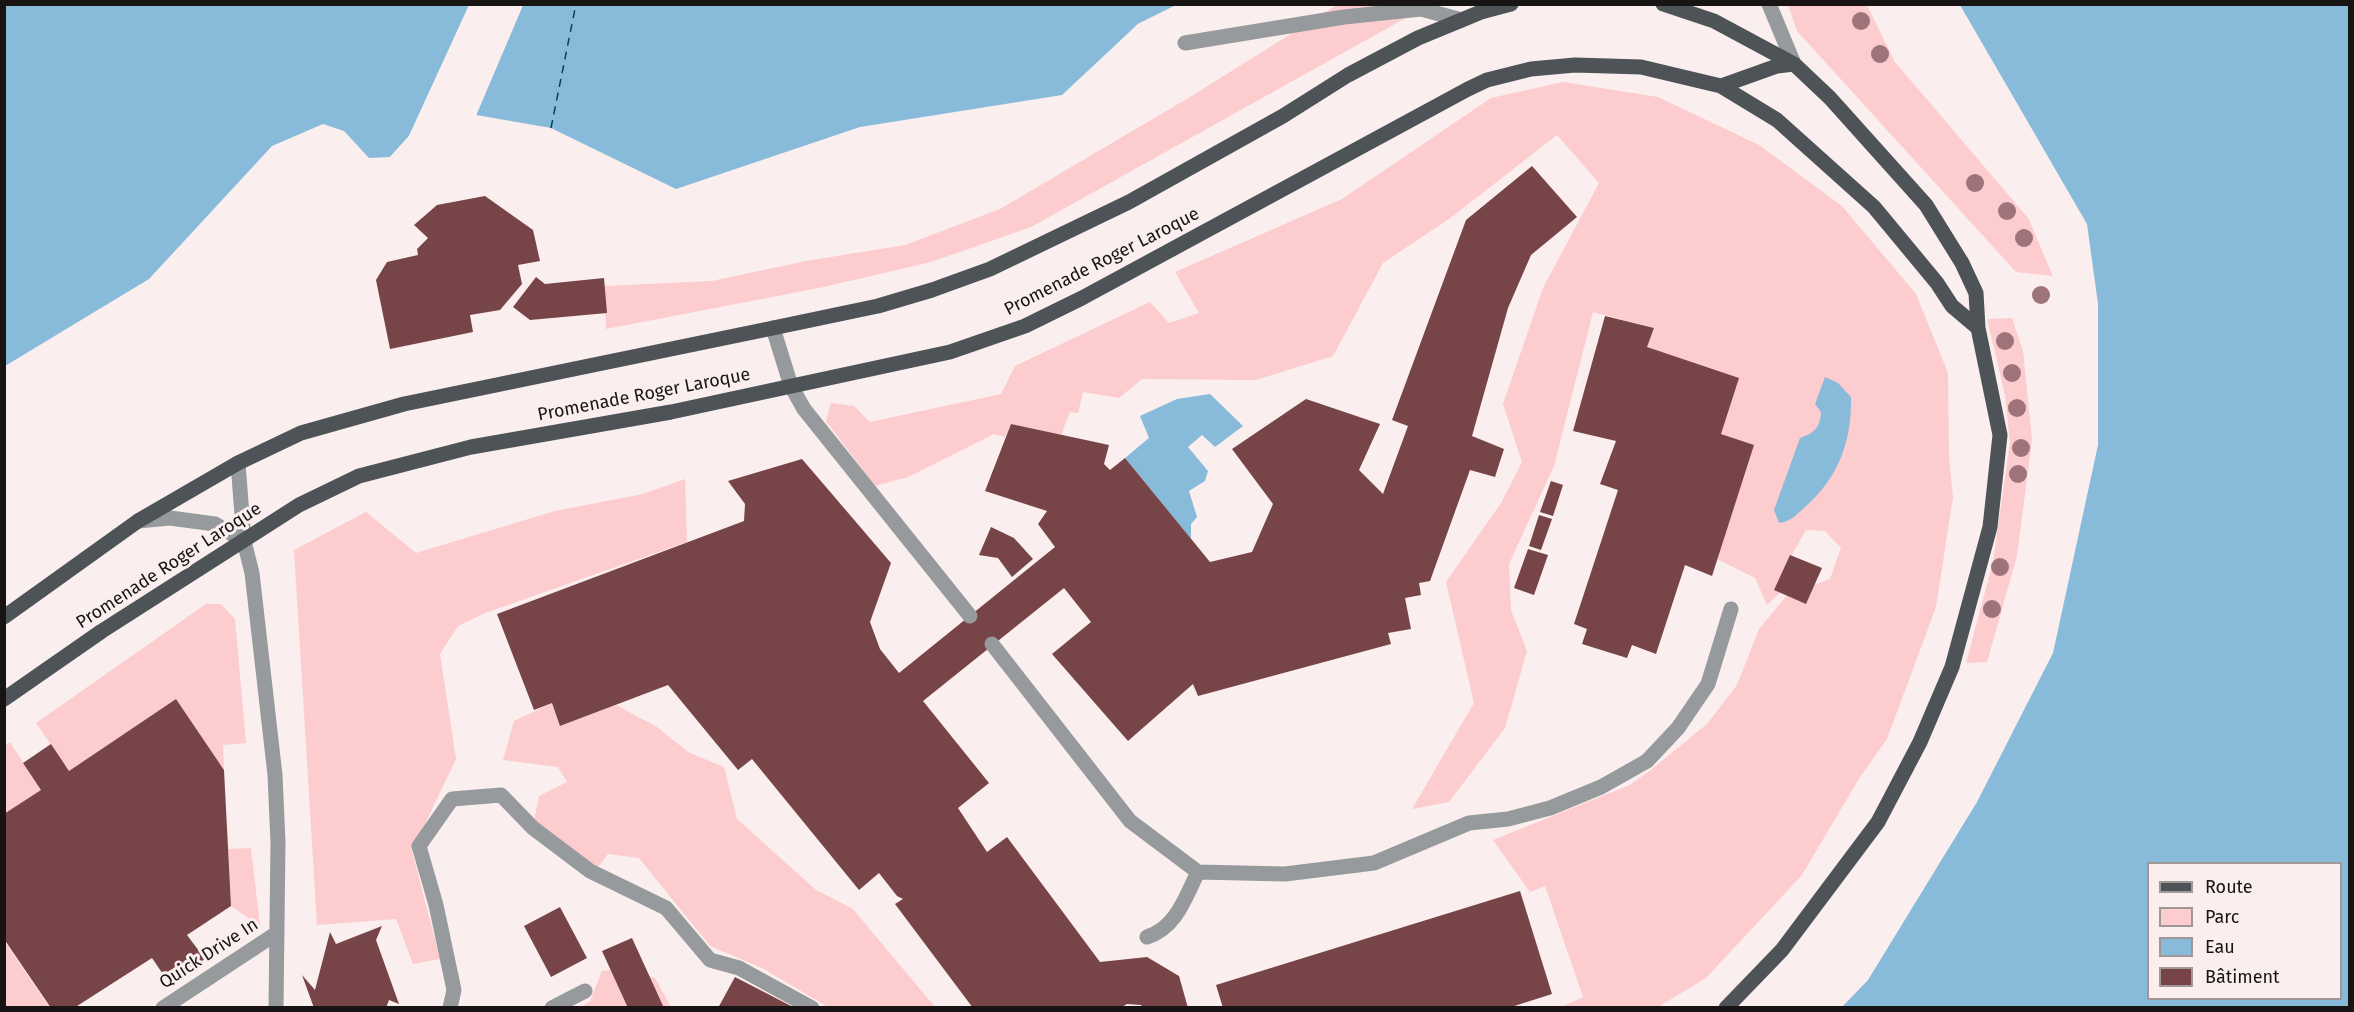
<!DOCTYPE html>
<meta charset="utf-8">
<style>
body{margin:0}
#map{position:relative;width:2354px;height:1012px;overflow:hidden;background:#faeeee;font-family:"Fira Sans",sans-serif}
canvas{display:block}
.frame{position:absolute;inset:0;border:6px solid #181414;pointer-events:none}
.legend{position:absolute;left:2147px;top:862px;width:195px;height:138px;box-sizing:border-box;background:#faeeee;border:2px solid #a09797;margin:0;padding:8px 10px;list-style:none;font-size:18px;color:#181414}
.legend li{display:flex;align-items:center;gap:12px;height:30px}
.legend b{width:30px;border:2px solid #a09797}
</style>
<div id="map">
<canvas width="2354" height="1012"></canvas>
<div class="frame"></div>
<ul class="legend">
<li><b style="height:8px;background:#4d5357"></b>Route</li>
<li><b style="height:16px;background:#fdccce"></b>Parc</li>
<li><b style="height:16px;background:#88bada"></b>Eau</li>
<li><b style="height:16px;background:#774447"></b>Bâtiment</li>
</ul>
</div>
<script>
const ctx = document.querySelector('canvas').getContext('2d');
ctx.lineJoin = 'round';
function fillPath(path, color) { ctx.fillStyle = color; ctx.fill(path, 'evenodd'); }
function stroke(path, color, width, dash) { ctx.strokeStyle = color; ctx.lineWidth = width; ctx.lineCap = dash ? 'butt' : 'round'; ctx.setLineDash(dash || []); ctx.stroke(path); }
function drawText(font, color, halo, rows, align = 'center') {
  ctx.font = font + ' "Fira Sans",sans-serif'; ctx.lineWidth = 6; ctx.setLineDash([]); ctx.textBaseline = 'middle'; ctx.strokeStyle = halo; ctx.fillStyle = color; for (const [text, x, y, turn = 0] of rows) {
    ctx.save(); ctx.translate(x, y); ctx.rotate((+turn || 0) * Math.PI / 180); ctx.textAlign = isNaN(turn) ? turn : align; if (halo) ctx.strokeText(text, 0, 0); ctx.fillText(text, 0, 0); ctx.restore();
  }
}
fillPath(new Path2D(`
 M1337,5H1429L1031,227L931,262L824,287L606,329L604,286L712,281L806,261L905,245L1000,209L1190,97Z
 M1788,5H1867L1895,62L2028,218L2053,276L2016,272L1797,31Z
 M1563,82L1658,97L1759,145L1842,206L1916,294L1948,373L1949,457L1953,497L1936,607L1887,739L1860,777L1802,875L1706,978L1658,1007H1561L1583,997L1545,886L1530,892L1493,840L1630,785L1652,769L1707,724L1737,685L1759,629L1787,595L1830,579L1841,548L1825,531L1806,530L1791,556L1789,584L1767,605L1755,578L1717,559L1753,445L1721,434L1647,347L1654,328L1593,312L1554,466L1509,564L1511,610L1527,651L1505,728L1449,802L1412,809L1474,703L1446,582L1501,503L1522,462L1503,404L1543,288L1599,183L1557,135L1449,219L1383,263L1333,356L1256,380L1142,379L1119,398L1083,392L1078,413L1070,412L1061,435L1011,424L1005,437L994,434L908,477L875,486L826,421L831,403L854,406L870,422L1001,394L1015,366L1150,302L1169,323L1199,313L1175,272L1342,199L1491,98Z
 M2012,318L2023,351L2032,440L2017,556L1987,662L1966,663L1993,562L2010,442L2005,395L1987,319Z
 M685,479L687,542L485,613L458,626L440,654L456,759L412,851L440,959L413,964L396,919L317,925L294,550L366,512L416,553L555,511L643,494Z
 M206,604H221L235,619L246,743L223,745L224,770L176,699L69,771L36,723Z
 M552,703L561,726L616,705L657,727L688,752L724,767L737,819L816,890L853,909L935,1007H828L762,968L710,946L639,858L608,854L597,868L534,822L539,796L567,782L558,767L503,760L514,721Z
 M10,742L41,790L5,814V746Z
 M251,848L260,926L231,906L228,849Z
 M5,942L49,1007H5Z
 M627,968L655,978L671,1007L580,1008L590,1001L602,971Z`), '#fdccce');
fillPath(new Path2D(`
 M5,5H469L409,136L390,157L369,158L344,131L323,124L272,146L149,279L5,366Z
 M523,5H1176L1138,24L1062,95L860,127L676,189L551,128L476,115Z
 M1960,5H2349V1007H1842L1868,980L1977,802L2053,653L2098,445V304L2087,224ZM2148,864H2340V998H2148Z
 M1825,377L1838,383L1851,397C1852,440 1839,477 1806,506C1797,514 1791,522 1779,523L1774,510L1800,438C1815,433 1820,427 1821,412L1815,404Z
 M1210,394L1243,426L1215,447L1202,435L1188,447L1208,471L1205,481L1189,491L1197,517L1191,524V539L1125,458L1149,438L1140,416L1177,399Z`), '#88bada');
fillPath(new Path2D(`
 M472,4L412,138L391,159L390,157L409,136L467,10Z
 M520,4L523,5L475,118L473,114Z
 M1179,4L1140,26L1119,46L1113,48L1138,24Z`), '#faeeee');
stroke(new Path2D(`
 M551,128L576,4`), '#004262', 1.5, [8, 6]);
fillPath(new Path2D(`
 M1532,166L1577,217L1531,255L1508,308L1472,436L1504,449L1495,477L1470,470L1430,581L1419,583L1421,595L1405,598L1411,629L1388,633L1391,644L1198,696L1193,684L1128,741L1052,654L1091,622L1064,588L923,701L989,783L958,808L987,852L1007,837L1100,962L1147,957L1179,976L1188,1008H1143L1141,1005L1127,1004L1120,1008H973L895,904L903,899L897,896L879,873L859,890L752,759L738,770L668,685L560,726L552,703L534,710L497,614L744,521L745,504L728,481L802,459L891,563L870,622L880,649L899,673L1055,547L1038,524L1047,511L985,491L1011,424L1109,445L1104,464L1110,470L1125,458L1210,562L1252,552L1273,504L1232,449L1306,399L1380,424L1359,470L1383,494L1408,426L1392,420L1466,220Z
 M485,196L533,230L540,261L518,265L522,284L500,310L470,315L473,332L390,349L376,280L387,262L418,255L417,249L428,238L414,225L437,205Z
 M536,277L545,284L604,278L607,313L530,320L513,307Z
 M1605,316L1654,328L1647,347L1739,378L1721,434L1754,445L1712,576L1685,565L1656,654L1632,645L1627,658L1582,644L1587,629L1574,624L1618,490L1600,484L1616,441L1573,431Z
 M1551,481L1563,485L1553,516L1540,512Z
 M1539,515L1552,519L1541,550L1529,546Z
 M991,527L1014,538L1033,559L1012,577L998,558L979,555Z
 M1528,549L1548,555L1534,595L1514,588Z
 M1790,555L1822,568L1806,604L1774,590Z
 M176,699L224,770L231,906L187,935L205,959L169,983L152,958L74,1008H51L4,939V814L41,790L23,763L51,744L69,771Z
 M1520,891L1552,994L1508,1008H1223L1216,985Z
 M560,907L587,958L551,977L524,926Z
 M382,926L376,940L399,1004L389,1000L386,1008H314L302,975L315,990L330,932L336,944Z
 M632,938L664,1008H628L602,951Z
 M735,977L795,1008H718Z`), '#774447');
stroke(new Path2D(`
 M1769,4L1794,64
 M1185,43L1344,17L1421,9L1462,20
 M773,328L791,386L804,409L970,616
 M238,463L244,541L252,573L275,775L278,842L276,1008
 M138,521L170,518L215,524L244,541
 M992,644L1130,821L1198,872L1285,874L1374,863L1469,823L1508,819L1550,808L1601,787L1647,761L1678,728L1708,684L1731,609
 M1147,937C1176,928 1185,898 1198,872
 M163,1008L277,933
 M450,1008L454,990L436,905L419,846L452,799L501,795L533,828L590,871L666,908L710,960L739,968L812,1008
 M552,1008L585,991`), '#969a9c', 15);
stroke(new Path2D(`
 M1663,4L1714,21L1794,64L1830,98L1926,205L1962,263L1976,293L1978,328L2000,435L1990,527L1952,667L1920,742L1878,822L1782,950L1726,1008
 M1721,86L1777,66L1794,64
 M4,617L138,521L238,463L301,433L404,404L773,328L878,306L932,290L990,269L1129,202L1283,116L1348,75L1418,38L1481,12L1511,4
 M4,699L102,631L299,505L359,476L471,447L671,412L950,352L1025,326L1082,298L1468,89L1487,80L1531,69L1575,65L1641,67L1721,86L1777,120L1874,207L1937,283L1952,306L1978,328`), '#4d5357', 15);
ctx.fillStyle = '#9f737a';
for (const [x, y] of [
 [1861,21],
 [1880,54],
 [1975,183],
 [2007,211],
 [2024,238],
 [2041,295],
 [2005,341],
 [2012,373],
 [2017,408],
 [2021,448],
 [2018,474],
 [2000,567],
 [1992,609]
]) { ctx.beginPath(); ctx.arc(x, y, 9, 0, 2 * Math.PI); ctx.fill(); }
drawText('18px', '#181414', '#faeeee', [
 ["Promenade Roger Laroque",1102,262,-27],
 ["Promenade Roger Laroque",644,395,-11],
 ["Promenade Roger Laroque",169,566,-33],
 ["Quick Drive In",209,954,-33]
]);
</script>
